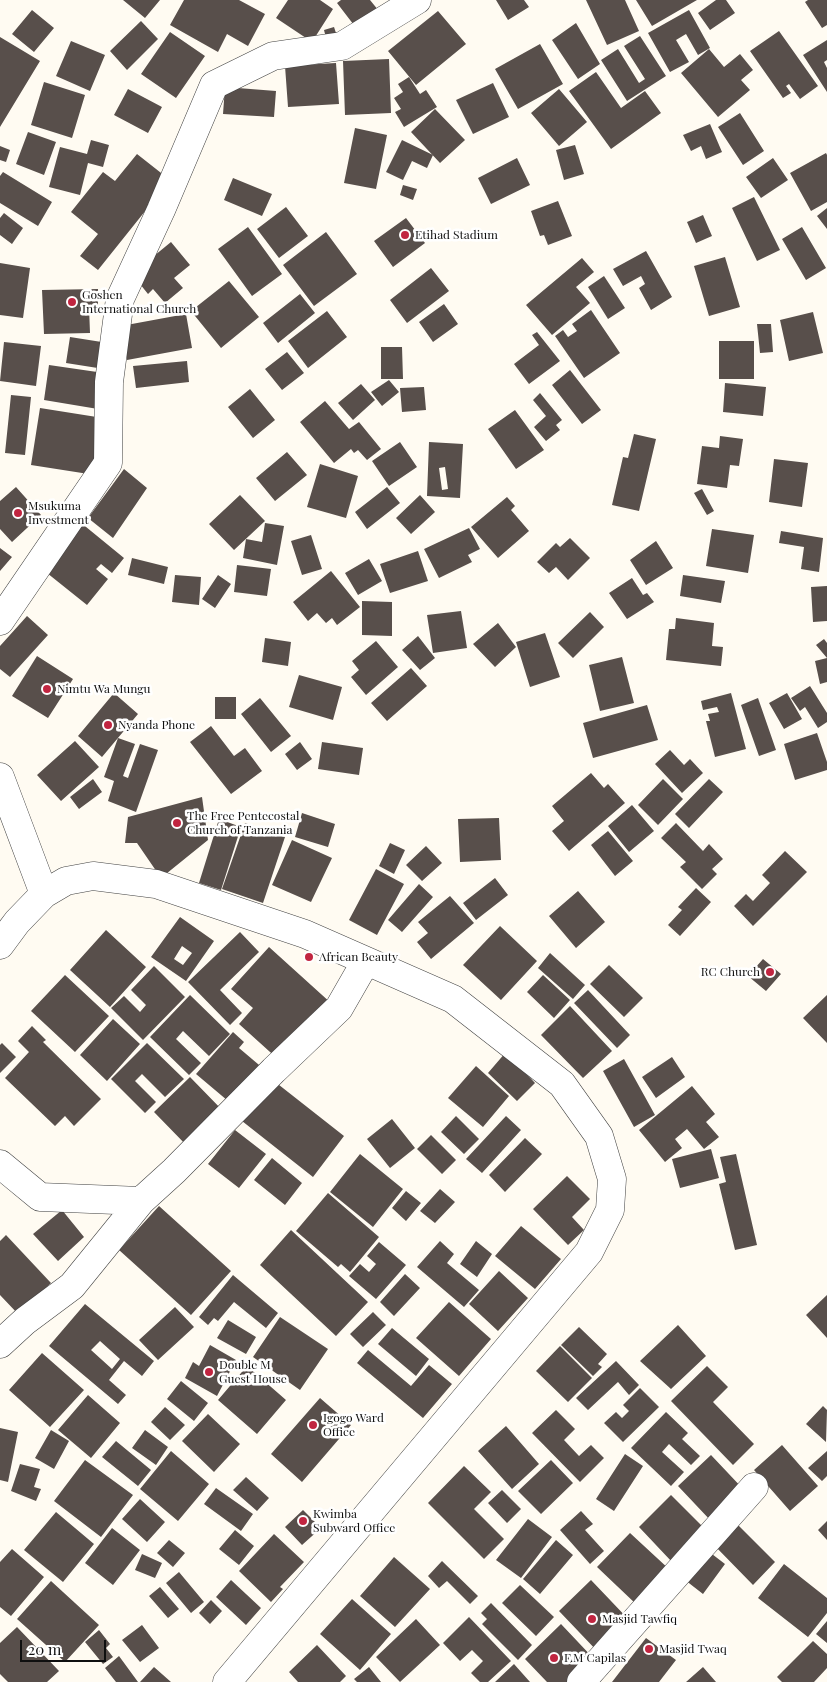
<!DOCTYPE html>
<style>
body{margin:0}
#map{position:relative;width:827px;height:1682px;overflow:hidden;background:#fffbf2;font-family:"Playfair Display",serif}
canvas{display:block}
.scale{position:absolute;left:20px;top:1640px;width:86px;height:22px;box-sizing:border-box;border:2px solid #0f0f0f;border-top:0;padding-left:6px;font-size:15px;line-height:18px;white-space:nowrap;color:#0f0f0f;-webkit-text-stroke:4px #fff;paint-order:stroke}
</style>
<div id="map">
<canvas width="827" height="1682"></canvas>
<div class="scale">20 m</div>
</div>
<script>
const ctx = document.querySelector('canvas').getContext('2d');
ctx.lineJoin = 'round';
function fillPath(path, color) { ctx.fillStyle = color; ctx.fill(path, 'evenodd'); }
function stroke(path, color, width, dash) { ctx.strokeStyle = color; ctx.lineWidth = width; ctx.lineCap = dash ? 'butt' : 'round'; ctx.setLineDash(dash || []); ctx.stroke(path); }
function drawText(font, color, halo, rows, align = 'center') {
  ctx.font = font + ' "Playfair Display",serif'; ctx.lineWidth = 5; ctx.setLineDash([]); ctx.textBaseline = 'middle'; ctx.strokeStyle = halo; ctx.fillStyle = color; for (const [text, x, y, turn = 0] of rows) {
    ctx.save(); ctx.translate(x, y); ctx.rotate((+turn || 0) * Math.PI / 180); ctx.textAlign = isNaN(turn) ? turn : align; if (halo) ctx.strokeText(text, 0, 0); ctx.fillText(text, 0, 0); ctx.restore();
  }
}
fillPath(new Path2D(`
 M123,0H160L145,18Z
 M184,0H239L265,14L248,46L227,34L218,52L170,25Z
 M288,0H320L333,9L312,42L276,18Z
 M341,0H370L383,16L360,33L337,3Z
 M496,0H524L529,7L508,20Z
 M586,0H625L639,31L607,45Z
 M636,0H697L652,26Z
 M716,0H726L735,13L710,30L698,13Z
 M808,0H827V25L822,28L805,2Z
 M32,10L54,28L34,52L12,34Z
 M689,10L710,48L698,55L686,34L676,40L689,62L670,72L648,33Z
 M438,11L466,44L416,85L388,51Z
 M141,21L158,39L127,70L110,51Z
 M576,23L600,64L578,79L552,40Z
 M334,27L338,39L327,42L324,30Z
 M779,31L818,86L800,99L789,84L786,86L791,93L783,98L750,51Z
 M170,32L205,56L176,98L141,74Z
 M640,36L666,76L627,101L601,60L618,49L639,83L645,79L624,46Z
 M0,37L40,61L0,127Z
 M827,40V60L824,62L827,68V92L803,55Z
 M71,41L105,55L90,91L56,76Z
 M540,44L563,84L518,109L495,69Z
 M709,49L724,67L740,54L753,70L741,80L750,90L718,117L681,73Z
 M389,59L391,113L345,115L343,61Z
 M336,63L339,104L288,107L285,66Z
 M596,72L621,108L645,91L661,113L611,149L569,91Z
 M409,77L420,94L426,90L437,107L404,127L395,112L401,109L394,98L403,92L398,84Z
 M44,82L85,95L72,138L31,125Z
 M493,83L509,117L473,134L456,100Z
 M225,87L276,91L274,117L223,114Z
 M128,89L162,107L148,133L114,115Z
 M559,89L587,122L559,146L531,113Z
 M435,109L465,140L440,163L411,132Z
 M740,113L764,151L743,165L718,127Z
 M710,124L722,152L706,159L701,146L691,151L683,135Z
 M355,128L387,135L376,189L344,183Z
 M28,132L56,142L44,175L16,164Z
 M91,140L109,145L103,167L88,163L80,195L49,187L60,147L87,154Z
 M402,140L433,155L427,168L412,161L403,180L386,172Z
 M575,145L584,174L564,180L556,150Z
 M0,146L10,150L6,162L0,160Z
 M826,153L827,155V202L811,211L790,173Z
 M137,154L170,180L98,270L80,256L98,234L71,212L103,172L115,181Z
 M517,158L530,185L491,204L478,178Z
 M773,158L788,180L761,198L746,177Z
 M3,172L52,202L38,226L0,203V176Z
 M233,178L272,194L262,216L224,200Z
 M403,185L417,189L413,200L400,195Z
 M754,197L780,250L757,261L732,208Z
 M558,201L572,236L548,245L544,235L540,236L531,211Z
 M286,207L308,236L279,258L257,229Z
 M827,208V229L817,216Z
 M4,213L23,228L12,244L0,235V218Z
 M703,215L712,236L696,243L687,222Z
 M406,218L425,243L393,267L374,241Z
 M248,227L282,274L252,296L218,249Z
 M802,227L826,268L806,280L782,239Z
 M326,232L357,274L314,306L283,265Z
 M171,242L190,265L174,278L183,288L165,303L153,289L148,294L132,274Z
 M646,251L672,297L651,310L639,288L645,284L641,276L623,286L613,269Z
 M725,257L740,307L709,316L694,266Z
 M582,258L594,272L576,287L590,303L552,335L526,305Z
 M0,263L30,268L23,318L0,315Z
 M431,268L449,291L407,323L390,300Z
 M604,276L625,308L608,319L588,287Z
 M229,281L259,317L221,348L191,311Z
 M98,289V306L89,307L90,333L44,334L42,290Z
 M300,294L315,313L278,343L263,323Z
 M444,304L458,324L433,342L419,322Z
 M591,310L620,353L584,378L555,336L563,330L568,337L577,331L572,324Z
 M327,311L347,337L308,368L288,341Z
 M813,312L823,353L789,361L780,320Z
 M186,314L192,348L127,360L121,326Z
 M757,324H771L773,352L760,353Z
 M537,332L560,361L529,384L514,364L539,345L532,335Z
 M70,337L108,343L104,369L66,363Z
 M719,341H754V379H719Z
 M4,342L41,346L36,386L0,381Z
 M381,347H402L403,379H381Z
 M287,352L304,373L282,390L265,369Z
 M187,361L189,382L136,388L133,366Z
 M49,365L104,373L98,409L44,400Z
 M570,370L601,410L582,424L552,385Z
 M389,380L399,392L382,406L371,392Z
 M725,383L766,387L763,416L723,412Z
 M361,384L375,400L353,420L338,403Z
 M424,387L426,410L402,412L400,388Z
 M250,389L275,420L253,438L228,407Z
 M540,393L562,420L556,425L560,430L546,441L534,427L546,416L533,400Z
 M11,395L31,397L25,455L5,453Z
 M325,401L349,429L359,422L381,449L367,460L358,450L354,453L351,449L334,463L300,422Z
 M40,408L103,418L95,475L31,465Z
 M515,410L544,450L516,469L488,429Z
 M634,434L656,439L639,511L612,505L623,457L628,458Z
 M720,436L743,439L739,466L730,465L727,488L697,484L702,446L719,448Z
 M400,442L417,467L389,486L372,461Z
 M429,442L463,444L460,498L427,496ZM445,467L448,489L442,490L439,468Z
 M287,452L307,475L275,501L256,478Z
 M774,459L808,463L802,507L769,502Z
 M320,464L358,476L346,518L307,507Z
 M124,469L147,488L113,538L88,518Z
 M16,487L41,515L12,542L0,529V501Z
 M387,487L400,503L367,529L355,512Z
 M702,489L714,511L707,515L694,493Z
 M240,495L265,521L234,550L209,524Z
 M420,495L435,512L411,534L396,518Z
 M507,497L515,506L511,510L529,531L498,558L471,527Z
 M80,522L124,558L112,573L101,564L96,569L108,579L87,605L42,569Z
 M265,523L284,526L277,565L243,558L246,539L262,542Z
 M469,528L480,549L468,555L472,562L439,578L424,549Z
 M712,529L754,535L748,573L706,566Z
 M781,531L823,538L819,572L801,569L804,547L779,543Z
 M311,535L322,569L302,575L291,541Z
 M570,538L590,558L568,580L556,567L549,573L537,562L556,543L560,547Z
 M656,541L673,568L646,585L630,560Z
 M0,548L12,557L0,571Z
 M418,551L428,581L390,593L380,564Z
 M132,558L168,567L164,584L128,575Z
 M369,559L382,581L358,595L345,573Z
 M237,565L271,569L267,596L234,592Z
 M331,571L360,607L337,625L332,618L326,623L317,613L308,621L293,602Z
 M175,575L201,577L199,605L172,602Z
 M218,575L231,584L215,608L202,599Z
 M683,575L725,581L721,603L680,596Z
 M632,578L643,595L647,593L654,602L627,619L609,593Z
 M827,586V621L813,622L811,587Z
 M362,601L392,602V636L362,635Z
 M461,611L467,648L433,653L427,615Z
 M590,612L604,627L573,658L558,643Z
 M27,616L48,635L10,677L0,669V646Z
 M676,618L714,623L712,646L723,647L721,666L666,660L669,629H675Z
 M498,623L516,647L495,667L473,644Z
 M545,633L560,677L530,687L516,642Z
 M418,636L435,658L420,670L402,650Z
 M265,638L291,642L288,666L262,662Z
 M824,639L827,643V682L820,684L815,661L827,658L816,645Z
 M376,641L398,667L366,695L351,677L359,670L352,661Z
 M37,656L73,679L48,718L12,696Z
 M622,657L634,703L600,711L589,665Z
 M411,668L427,686L387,721L371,703Z
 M299,675L342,687L333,720L289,707Z
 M810,686L827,713V722L818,728L805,707L800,711L791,698Z
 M114,693L138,714L102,757L78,736Z
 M731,693L746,749L715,757L706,721H710L708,714L719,712L717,707L703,710L701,701Z
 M787,693L802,719L784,729L769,703Z
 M215,697H236V719H215Z
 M260,698L291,736L271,752L241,714Z
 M758,698L776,750L759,756L741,705Z
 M647,705L658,740L593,758L583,723Z
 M211,726L234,756L245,748L262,771L231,794L190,742Z
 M817,733L827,762V770L795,780L784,744Z
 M118,738L135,744L123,776L128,778L140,744L158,750L136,812L108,801L114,781L104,777Z
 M75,741L99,767L61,801L37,775Z
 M300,742L312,759L297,770L285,754Z
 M322,742L363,748L359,775L318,769Z
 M670,750L684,765L690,759L703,773L682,793L655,764Z
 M591,773L604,788L608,784L625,803L569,851L552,831L564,821L552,806Z
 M93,779L102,792L79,809L70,797Z
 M663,779L683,799L658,825L638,805Z
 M709,779L723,792L689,828L675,814Z
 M202,797L208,840L161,878L137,843H125L128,817Z
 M632,805L654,831L629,852L608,826Z
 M302,813L335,824L328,847L295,837Z
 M499,818L501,860L460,862L458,819Z
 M219,819L241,827L221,890L199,883Z
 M245,823L285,837L263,903L222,889Z
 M676,823L703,851L709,844L723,859L712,869L717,874L702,889L680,867L686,862L661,838Z
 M608,831L633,861L615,876L591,845Z
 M292,840L332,858L311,902L272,885Z
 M390,843L405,850L394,874L379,866Z
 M426,846L442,863L422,881L406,865Z
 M785,851L807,872L753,926L734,906L746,894L753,901L770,883L762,875Z
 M376,869L404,884L377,935L349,920Z
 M495,878L508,895L476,920L463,903Z
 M419,884L433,897L402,932L388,920Z
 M696,888L711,902L680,936L668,925L682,910L678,907Z
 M578,891L605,922L576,948L549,916Z
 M450,896L474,923L431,959L417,942L428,933L418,922Z
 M180,917L214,941L186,981L151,957ZM182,946L192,953L183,965L174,959Z
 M500,926L537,961L501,1000L463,965Z
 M106,930L146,967L110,1007L70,970Z
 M240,932L259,952L220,990L242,1013L230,1025L188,982Z
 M269,947L332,1004L280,1061L239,1024L253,1008L231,989Z
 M550,953L585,985L573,999L538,968Z
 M763,959L781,974L766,991L748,976Z
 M609,965L643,998L624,1017L590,984Z
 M154,966L185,997L143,1040L111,1008L124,996L140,1012L146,1005L131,990Z
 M65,975L109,1016L75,1052L31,1011Z
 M543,975L570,1000L554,1018L527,992Z
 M588,990L630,1035L617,1048L574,1003Z
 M190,995L230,1034L209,1056L183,1031L176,1039L201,1063L189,1075L150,1037Z
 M827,995V1043L803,1018Z
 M570,1006L612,1051L583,1078L541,1035Z
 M113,1019L140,1044L107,1081L80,1055Z
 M32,1026L46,1040L43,1042L101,1099L74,1126L65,1116L55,1126L5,1078L29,1052L18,1041Z
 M233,1032L244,1042L239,1048L265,1070L234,1106L196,1074Z
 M2,1043L16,1057L0,1073V1045Z
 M147,1043L184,1079L165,1097L142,1074L135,1081L156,1102L145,1113L111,1079Z
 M506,1052L535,1083L517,1101L488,1073Z
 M672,1057L685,1077L656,1098L642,1077Z
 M624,1059L655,1115L634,1127L603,1071Z
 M476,1066L509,1096L483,1127L448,1098Z
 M190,1077L226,1114L190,1149L154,1112Z
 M274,1081L344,1136L313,1177L242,1121Z
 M692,1086L715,1114L706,1122L719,1137L704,1149L687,1129L675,1139L682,1148L665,1162L639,1130Z
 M456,1116L479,1139L464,1154L441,1132Z
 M506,1116L521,1130L482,1173L466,1159Z
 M392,1119L415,1148L390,1168L367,1139Z
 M235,1130L266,1154L239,1188L208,1164Z
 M431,1135L456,1160L442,1174L417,1149Z
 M525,1138L542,1154L505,1192L489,1175Z
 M711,1149L719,1178L680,1188L672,1159Z
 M360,1154L403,1189L373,1227L330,1192Z
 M736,1154L757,1245L735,1250L719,1184L726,1182L720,1157Z
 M272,1158L302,1183L285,1205L254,1180Z
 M567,1176L590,1199L572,1217L584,1230L568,1245L533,1209Z
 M440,1189L455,1202L435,1223L420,1211Z
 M406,1191L421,1203L406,1221L392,1208Z
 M328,1193L379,1237L350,1272L341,1264L338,1267L296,1231Z
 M159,1206L231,1271L191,1315L119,1250Z
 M62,1210L84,1237L58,1261L33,1234Z
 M521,1226L561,1259L535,1289L495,1256Z
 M291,1230L368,1302L336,1336L260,1265Z
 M6,1235L51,1283L18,1314L0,1295V1241Z
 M440,1241L454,1254L447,1263L479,1290L464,1307L417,1267Z
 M476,1241L492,1254L477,1277L460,1264Z
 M379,1242L406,1265L376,1299L349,1276L360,1264L369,1272L376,1264L367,1256Z
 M499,1271L528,1298L498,1331L469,1304Z
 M405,1274L420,1288L394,1316L380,1302Z
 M233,1275L278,1313L266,1328L234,1302L218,1321L214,1318L208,1325L199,1317Z
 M827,1295V1338L806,1315Z
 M449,1302L491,1339L459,1376L416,1338Z
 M85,1304L154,1361L142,1376L124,1361L109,1380L126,1395L118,1404L49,1346ZM100,1341L120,1359L112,1369L91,1350Z
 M175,1307L194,1327L158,1360L139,1340Z
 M373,1312L386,1325L363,1347L350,1334Z
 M280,1317L328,1349L300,1390L253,1357Z
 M228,1320L256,1337L246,1354L217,1338Z
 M678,1325L706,1356L671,1389L640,1361Z
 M579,1327L607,1354L598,1364L602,1367L593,1376L561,1345Z
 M392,1328L429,1359L416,1376L378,1344Z
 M210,1345L236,1360L217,1396L185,1378L193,1362L199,1366Z
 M560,1346L592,1378L568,1402L536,1371Z
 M368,1350L411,1386L429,1365L452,1384L423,1418L357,1363Z
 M42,1353L84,1390L50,1427L9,1390Z
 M616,1361L639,1385L629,1395L618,1382L588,1410L576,1398Z
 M247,1366L286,1400L257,1434L218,1400Z
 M707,1366L728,1387L713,1402L754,1444L733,1465L671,1401Z
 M181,1381L208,1403L194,1421L167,1399Z
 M640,1388L659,1407L623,1442L604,1423L616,1412L622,1418L629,1411L623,1405Z
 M88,1395L120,1423L91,1458L58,1430Z
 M320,1398L351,1425L302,1482L271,1454Z
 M823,1406L827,1410L826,1442L806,1424Z
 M165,1407L185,1425L170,1440L151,1422Z
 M556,1410L575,1429L564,1440L579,1456L591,1445L604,1458L580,1482L532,1433Z
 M666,1412L688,1433L682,1439L700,1456L691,1465L669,1444L662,1452L684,1472L671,1486L631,1448Z
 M208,1414L240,1444L214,1472L182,1441Z
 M506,1426L539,1464L512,1489L478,1451Z
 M0,1428L18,1432L8,1482L0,1480Z
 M51,1430L69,1441L54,1469L35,1458Z
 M145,1430L168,1447L156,1465L132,1448Z
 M116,1441L151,1470L138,1486L102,1457Z
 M782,1445L818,1486L790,1511L754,1470Z
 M171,1451L209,1484L178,1521L140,1489Z
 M827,1451V1476L822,1481L808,1468Z
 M625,1454L643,1466L614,1511L596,1499Z
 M711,1455L745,1491L712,1522L678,1486Z
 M85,1460L133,1495L101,1537L54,1501Z
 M551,1460L573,1483L541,1514L518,1491Z
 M20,1464L40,1469L34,1487L41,1489L36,1501L11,1491Z
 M464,1466L491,1492L474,1509L504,1539L484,1559L428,1503Z
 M246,1477L269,1498L257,1511L233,1490Z
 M216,1488L253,1514L241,1531L204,1504Z
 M502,1490L521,1509L507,1523L488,1503Z
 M671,1495L705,1529L672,1562L639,1527Z
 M140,1499L165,1522L147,1542L122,1519Z
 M303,1510L321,1528L302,1545L285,1527Z
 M581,1511L593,1524L585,1530L604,1551L590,1564L560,1530Z
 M56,1512L94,1544L63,1582L24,1550Z
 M528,1519L552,1537L521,1578L496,1560Z
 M827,1521V1540L818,1530Z
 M735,1522L775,1562L753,1585L713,1544Z
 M112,1528L140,1550L113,1585L85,1563Z
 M235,1530L254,1546L239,1565L219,1549Z
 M630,1533L670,1570L637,1605L597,1567Z
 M274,1534L304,1562L280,1587L283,1589L271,1602L239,1571Z
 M169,1540L185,1553L173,1567L157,1553Z
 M556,1540L573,1555L540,1594L523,1579Z
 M12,1549L44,1577L11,1616L0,1607V1562Z
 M708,1551L725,1564L703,1594L685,1580Z
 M142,1554L162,1563L155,1578L135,1570Z
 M394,1557L430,1589L395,1627L360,1596Z
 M442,1561L478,1596L470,1604L447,1581L439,1588L428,1576Z
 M784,1564L827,1598V1613L808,1637L758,1598Z
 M179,1572L204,1602L191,1613L166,1583Z
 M231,1580L261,1608L246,1625L216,1597Z
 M591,1580L631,1622L599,1653L559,1611Z
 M51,1581L99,1625L65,1662L17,1619Z
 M520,1585L554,1617L536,1636L502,1603Z
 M160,1587L179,1609L168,1618L149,1596Z
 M352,1599L391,1634L360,1670L320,1634Z
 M211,1600L222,1611L210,1624L199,1613Z
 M491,1603L532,1645L518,1660L482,1624L487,1619L481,1613Z
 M469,1617L511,1661L488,1682H480L471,1673L483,1661L472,1650L460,1661L443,1643Z
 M416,1619L440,1645L400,1682L376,1657Z
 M827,1621V1643L816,1634Z
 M561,1624L595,1660L573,1682H547L525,1659Z
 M142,1625L159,1648L140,1662L122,1640Z
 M17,1627L59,1671L47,1682H8L0,1674V1643Z
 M99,1630L110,1644L106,1648L113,1657L103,1664L85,1642Z
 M646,1638L676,1660L659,1682H612Z
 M813,1641L827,1654V1668L814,1682H782L777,1677Z
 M317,1645L346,1676L340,1682H298L289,1672Z
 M119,1656L138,1682H116L105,1668Z
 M514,1664L530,1682H495Z
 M154,1667L171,1682H140Z
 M369,1667L381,1682H357L354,1679Z
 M703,1667L716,1682H686Z`), '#584f4b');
const minor = new Path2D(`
 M0,621L108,463L109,382L120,299L161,210L214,85L273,56L342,46L417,0
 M0,777L44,894
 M0,945L17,922L44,894L66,881L93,876L156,884L305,934L453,999L562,1084L599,1136L612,1179L610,1210L589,1252L227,1682
 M0,1164L40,1197L141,1201L174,1171L274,1070L339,1008L366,961
 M0,1344L25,1321L72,1286L141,1201
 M581,1682L754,1487`);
stroke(minor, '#424242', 29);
stroke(minor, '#fff', 28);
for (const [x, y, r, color] of [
 [405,235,5,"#c12540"],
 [72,302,5,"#c12540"],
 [18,513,5,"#c12540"],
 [47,689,5,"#c12540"],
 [108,725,5,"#c12540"],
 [177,823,5,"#c12540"],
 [309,957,5,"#c12540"],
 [770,972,5,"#c12540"],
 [209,1372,5,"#c12540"],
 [313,1425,5,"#c12540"],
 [303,1521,5,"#c12540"],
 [592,1619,5,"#c12540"],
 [649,1649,5,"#c12540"],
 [554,1658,5,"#c12540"]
]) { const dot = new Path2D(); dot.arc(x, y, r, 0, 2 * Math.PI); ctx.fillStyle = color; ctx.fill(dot); stroke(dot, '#fff', 2); }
drawText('12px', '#0f0f0f', '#fff', [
 ["Etihad Stadium",415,235],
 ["Goshen",82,295],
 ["International Church",82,309],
 ["Msukuma",28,506],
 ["Investment",28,520],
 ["Nimtu Wa Mungu",57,689],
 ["Nyanda Phone",118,725],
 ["The Free Pentecostal",187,816],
 ["Church of Tanzania",187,830],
 ["African Beauty",319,957],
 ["RC Church",760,972,"right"],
 ["Double M",219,1365],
 ["Guest House",219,1379],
 ["Igogo Ward",323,1418],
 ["Office",323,1432],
 ["Kwimba",313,1514],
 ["Subward Office",313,1528],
 ["Masjid Tawfiq",602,1619],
 ["Masjid Twaq",659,1649],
 ["F.M Capilas",564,1658]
], 'left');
</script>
